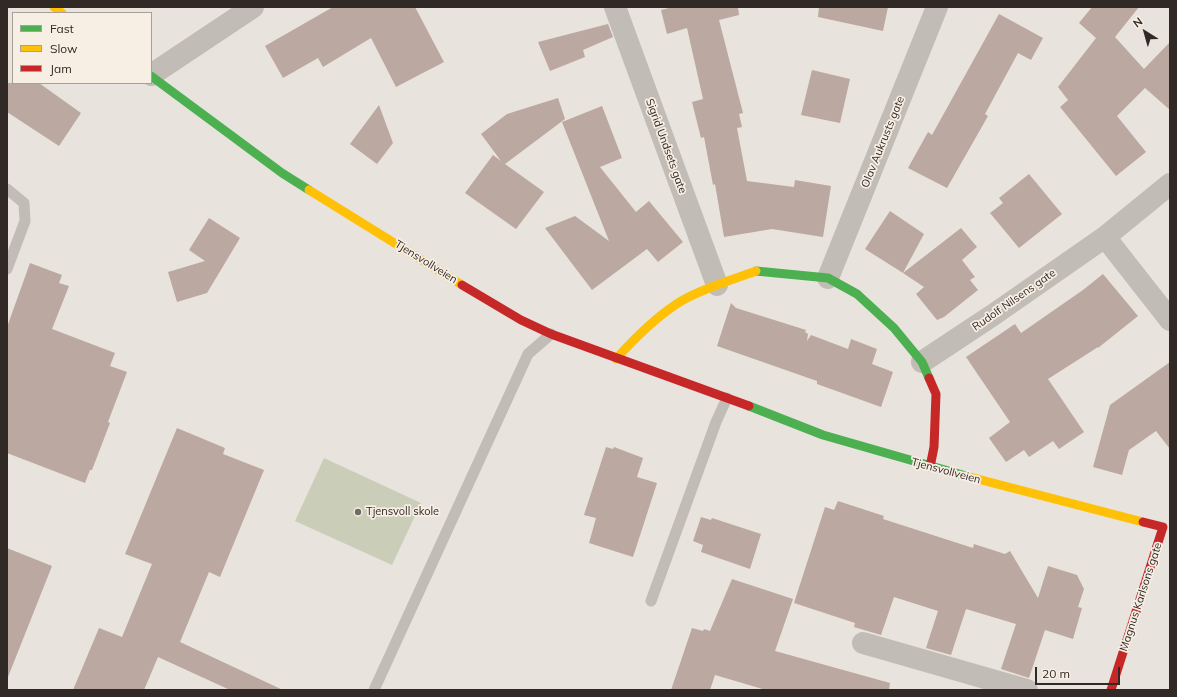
<!DOCTYPE html>
<style>
body{margin:0}
#map{position:relative;width:1177px;height:697px;overflow:hidden;background:#e9e3dd;font-family:Mulish,sans-serif}
canvas{display:block}
.frame{position:absolute;inset:0;border:8px solid #312926;pointer-events:none}
.legend{position:absolute;left:12px;top:12px;width:140px;height:72px;box-sizing:border-box;background:#f7eee4;border:1px solid #a89f98;margin:0;padding:5px 7px;list-style:none;font-size:12px;color:#312926}
.legend li{display:flex;align-items:center;gap:8px;height:20px}
.legend b{width:20px;border:1px solid #a89f98}
.north{position:absolute;left:1125px;top:12px;width:40px;height:40px;-webkit-text-stroke:3px #f7eee4;paint-order:stroke;rotate:323deg;font-size:11px;font-weight:700;line-height:16px;text-align:center;color:#312926}
.north::after{content:'';display:block;margin:auto;width:14px;height:18px;background:#312926;clip-path:polygon(50% 0,100% 100%,50% 72%,0 100%)}
.scale{position:absolute;left:1035px;top:667px;width:85px;height:18px;box-sizing:border-box;border:2px solid #312926;border-top:0;padding-left:5px;font-size:12px;line-height:14px;white-space:nowrap;color:#312926;-webkit-text-stroke:3px #f7eee4;paint-order:stroke}
</style>
<div id="map">
<canvas width="1177" height="697"></canvas>
<div class="frame"></div>
<ul class="legend">
<li><b style="height:5px;background:#4caf50"></b>Fast</li>
<li><b style="height:5px;background:#ffc107"></b>Slow</li>
<li><b style="height:5px;background:#c62828"></b>Jam</li>
</ul>
<div class="north">N</div>
<div class="scale">20 m</div>
</div>
<script>
const ctx = document.querySelector('canvas').getContext('2d');
ctx.lineJoin = 'round';
function fillPath(path, color) { ctx.fillStyle = color; ctx.fill(path, 'evenodd'); }
function stroke(path, color, width, dash) { ctx.strokeStyle = color; ctx.lineWidth = width; ctx.lineCap = dash ? 'butt' : 'round'; ctx.setLineDash(dash || []); ctx.stroke(path); }
function drawText(font, color, halo, rows, align = 'center') {
  ctx.font = font + ' Mulish,sans-serif'; ctx.lineWidth = 3.5; ctx.setLineDash([]); ctx.textBaseline = 'middle'; ctx.strokeStyle = halo; ctx.fillStyle = color; for (const [text, x, y, turn = 0] of rows) {
    ctx.save(); ctx.translate(x, y); ctx.rotate((+turn || 0) * Math.PI / 180); ctx.textAlign = isNaN(turn) ? turn : align; if (halo) ctx.strokeText(text, 0, 0); ctx.fillText(text, 0, 0); ctx.restore();
  }
}
fillPath(new Path2D(`
 M324,458L421,503L392,565L295,521Z`), '#cacdb8');
fillPath(new Path2D(`
 M333,7H415L444,62L396,87L371,38L323,67L318,58L283,78L265,46Z
 M673,7H738L739,15L719,20L743,113L739,114L742,127L737,128L747,181L794,187L795,180L831,186L823,237L772,229L724,237L715,184L713,185L704,137L701,138L692,102L703,99L687,28L667,34L661,10Z
 M819,7H888L883,31L818,17Z
 M1092,7H1139L1115,37L1144,69L1170,42V110L1145,88L1117,116L1146,152L1116,176L1060,107L1068,100L1058,87L1096,38L1079,23Z
 M999,14L1043,38L1031,60L1018,53L985,114L988,116L947,188L908,168L928,132L932,135Z
 M608,24L613,37L583,50L585,57L550,71L538,42Z
 M812,70L850,79L840,123L801,115Z
 M7,83H39L81,113L59,146L7,112Z
 M558,98L565,119L505,164L544,192L516,229L465,193L493,155L501,161L481,134L507,114Z
 M379,105L393,143L377,164L350,144Z
 M602,106L622,158L600,167L636,212L649,201L683,242L658,262L647,249L592,290L545,228L575,216L609,241L562,122Z
 M1029,174L1062,214L1019,248L990,213L1003,203L999,198Z
 M890,211L924,234L903,273L865,249Z
 M209,218L240,238L207,293L177,302L168,272L205,261L189,250Z
 M961,228L977,247L962,260L975,277L970,280L978,290L944,317L937,320L916,294L924,287L903,273Z
 M30,263L62,275L59,283L69,286L52,329L115,353L110,366L127,372L108,422L110,423L92,470H90L85,483L7,453V327Z
 M1103,274L1138,316L1098,348V347L1048,379L1084,432L1059,449L1053,441L1029,457L1024,450L1006,462L989,438L1010,422L966,357L1015,324L1021,333L1083,290Z
 M731,303L736,308L806,330L805,332L808,334L807,341L811,335L848,349L851,339L877,349L872,364L893,372L881,407L817,384V381L717,346Z
 M1170,362V449L1156,431L1129,450L1122,475L1093,467L1110,405Z
 M177,428L225,448L223,454L264,470L220,577L209,572L180,642L283,690H230L158,657L144,690H73L99,628L122,637L152,564L125,554Z
 M606,447L613,449L614,447L643,458L637,477L657,483L633,557L589,543L596,518L584,515Z
 M838,501L884,516L883,519L973,548L974,544L1005,554L1010,551L1038,598L1048,566L1077,575L1084,589L1078,607L1082,608L1073,639L1045,630L1029,678L1001,669L1016,624L966,609L951,655L926,648L938,611L894,597L881,635L854,627L855,623L794,603L825,507L834,510Z
 M701,517L711,520L712,518L761,534L750,569L701,552L703,545L693,541Z
 M7,548L52,566L8,677L7,676Z
 M732,579L793,599L775,651L890,683L889,690H766L715,675L710,690H671L692,628L703,631L704,629L710,631Z`), '#bba8a0');
stroke(new Path2D(`
 M7,189L24,203L25,221L7,269
 M651,601L716,422L727,398
 M374,690L528,354L551,334`), '#c2bcb6', 11);
stroke(new Path2D(`
 M615,7L717,285
 M151,75L253,7
 M1105,237L1170,320
 M828,278L937,7
 M922,362L993,315L1105,237L1170,184
 M863,643L1027,690`), '#c2bcb6', 22);
stroke(new Path2D(`
 M151,76L282,173L309,190
 M756,271L828,278L857,294L894,328L922,362L929,378
 M749,406L823,435L966,476`), '#4caf50', 9);
stroke(new Path2D(`
 M54,7L62,13
 M309,190L462,285
 M616,359C633,340 653,320 675,305C695,291 732,280 756,271
 M966,476L1143,522`), '#ffc107', 9);
stroke(new Path2D(`
 M462,285L521,320L551,334L749,406
 M929,378L936,394L934,447L930,467
 M1111,690L1163,527L1143,522`), '#c62828', 9);
for (const [x, y, r, color] of [
 [358,512,4,"#716a66"]
]) { const dot = new Path2D(); dot.arc(x, y, r, 0, 2 * Math.PI); ctx.fillStyle = color; ctx.fill(dot); stroke(dot, '#f7eee4', 1.5); }
drawText('11px', '#312926', '#f7eee4', [
 ["Olav Aukrusts gate",883,142,-68],
 ["Sigrid Undsets gate",666,146,70],
 ["Tjensvollveien",426,262,32],
 ["Rudolf Nilsens gate",1014,300,-35],
 ["Tjensvollveien",946,471,15],
 ["Magnus Karlsons gate",1141,597,-72]
]);
drawText('11px', '#312926', '#f7eee4', [
 ["Tjensvoll skole",366,512]
], 'left');
</script>
